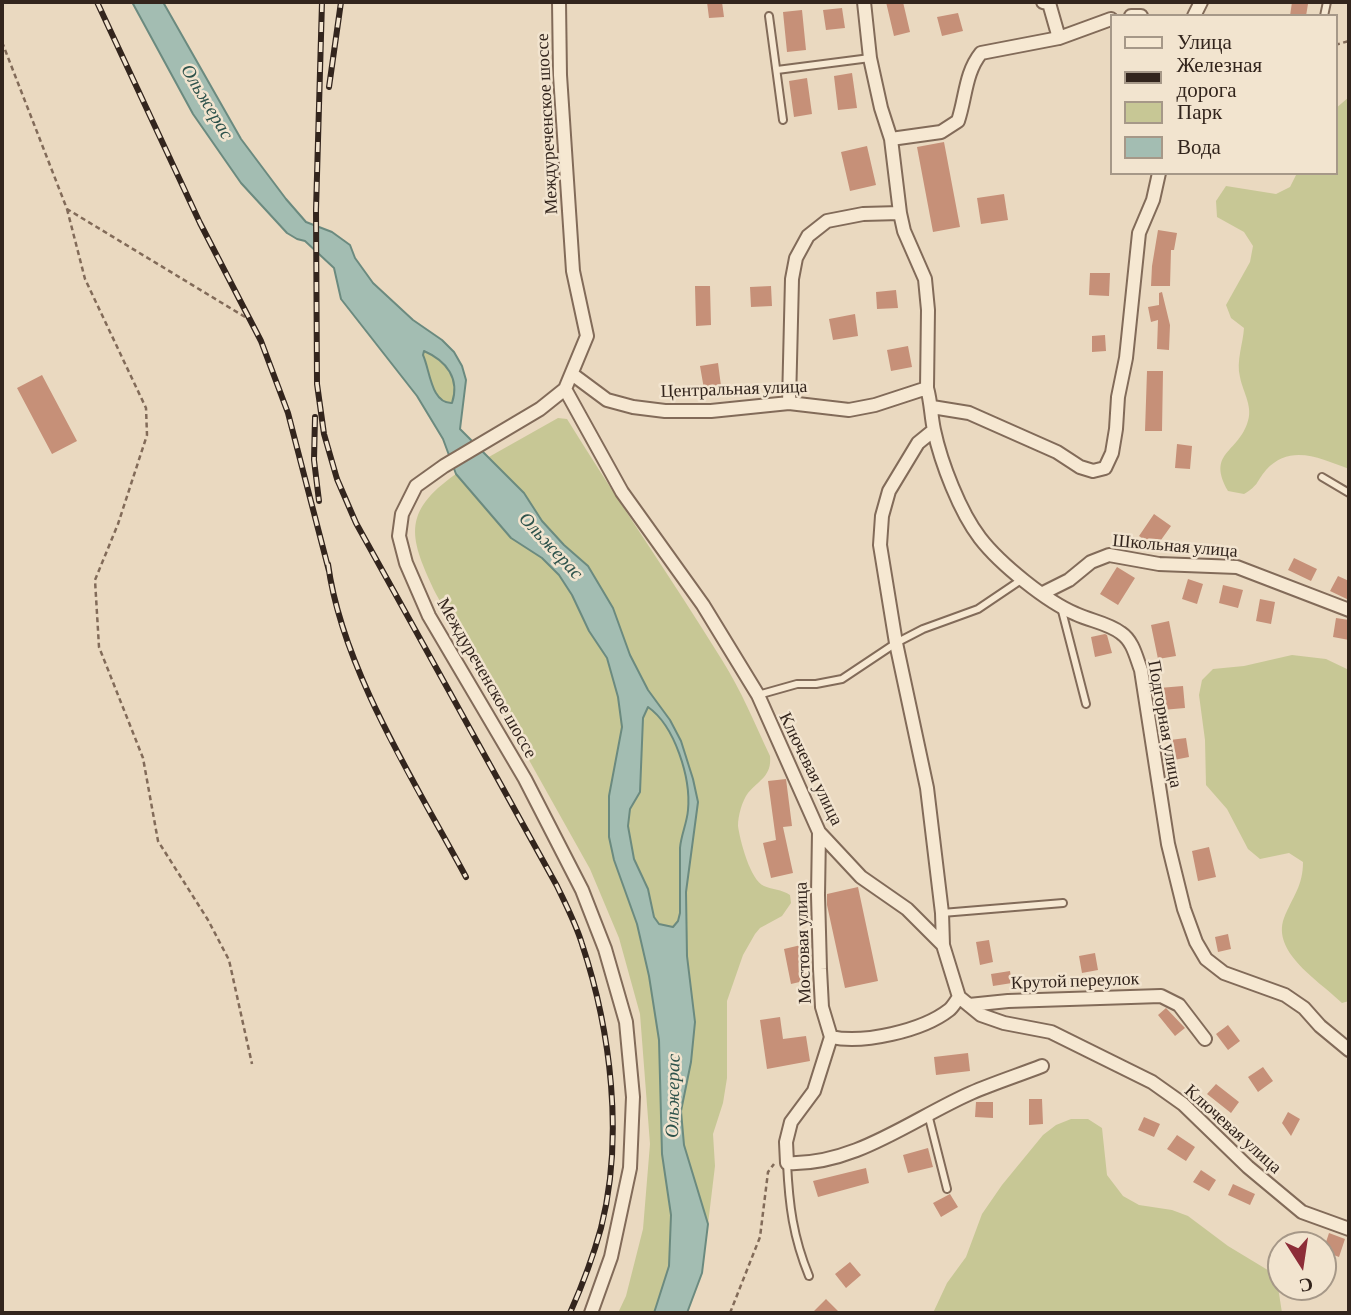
<!DOCTYPE html>
<meta charset="utf-8">
<style>
body{margin:0}
#map{position:relative;width:1351px;height:1315px;overflow:hidden;background:#ead9c0;font-family:"Crimson Pro",serif}
canvas{display:block}
.frame{position:absolute;inset:0;border:4px solid #33251d;pointer-events:none}
.legend{position:absolute;left:1110px;top:14px;width:228px;height:161px;box-sizing:border-box;background:#f2e4cf;border:2px solid #a69888;margin:0;padding:9px 12px;list-style:none;font-size:21px;color:#33251d}
.legend li{display:flex;align-items:center;gap:14px;height:35px}
.legend b{width:35px;border:2px solid #a69888}
.north{position:absolute;left:1267px;top:1231px;width:70px;height:70px;box-sizing:border-box;background:#f2e4cf;border:2px solid #a69888;border-radius:50%;rotate:168deg;font-size:19px;font-weight:700;line-height:28px;text-align:center;color:#33251d}
.north::after{content:'';display:block;margin:auto;width:24px;height:32px;background:#8d2d38;clip-path:polygon(50% 0,100% 100%,50% 72%,0 100%)}
</style>
<div id="map">
<canvas width="1351" height="1315"></canvas>
<div class="frame"></div>
<ul class="legend">
<li><b style="height:9px;background:#f6e8d2"></b>Улица</li>
<li><b style="height:9px;background:#33251d"></b>Железная дорога</li>
<li><b style="height:19px;background:#c7c795"></b>Парк</li>
<li><b style="height:19px;background:#a3bdb2"></b>Вода</li>
</ul>
<div class="north">С</div>
</div>
<script>
const ctx = document.querySelector('canvas').getContext('2d');
ctx.lineJoin = 'round';
function fillPath(path, color) { ctx.fillStyle = color; ctx.fill(path, 'evenodd'); }
function stroke(path, color, width, dash) { ctx.strokeStyle = color; ctx.lineWidth = width; ctx.lineCap = dash ? 'butt' : 'round'; ctx.setLineDash(dash || []); ctx.stroke(path); }
function drawText(font, color, halo, rows, align = 'center') {
  ctx.font = font + ' "Crimson Pro",serif'; ctx.lineWidth = 5; ctx.setLineDash([]); ctx.textBaseline = 'middle'; ctx.strokeStyle = halo; ctx.fillStyle = color; for (const [text, x, y, turn = 0] of rows) {
    ctx.save(); ctx.translate(x, y); ctx.rotate((+turn || 0) * Math.PI / 180); ctx.textAlign = isNaN(turn) ? turn : align; if (halo) ctx.strokeText(text, 0, 0); ctx.fillText(text, 0, 0); ctx.restore();
  }
}
fillPath(new Path2D(`
 M1349,97V469C1321,459 1291,443 1266,470C1256,482 1259,485 1244,494L1228,491C1207,453 1236,454 1247,424C1254,407 1243,393 1240,377C1236,361 1243,344 1244,328L1231,318L1226,305L1250,262L1253,246L1244,232L1217,217L1216,201L1226,186L1276,194L1290,187L1297,173H1335V109Z
 M424,351C447,362 461,377 452,404C431,403 430,371 423,355Z
 M558,418L567,419C617,500 672,579 722,660C741,690 755,724 770,756C772,776 759,780 748,793C742,801 738,816 738,826C740,840 750,880 764,886C773,890 781,889 790,895L791,903L782,916L760,928L755,934L743,955L727,1001V1078L723,1103L713,1134L715,1166L708,1224L684,1145L681,1111L691,1062L695,1022L687,956L686,892L698,802L693,779L681,741L670,720L648,690L630,655L613,608L588,566L564,545L542,521L524,493L487,458Z
 M456,474L511,538L542,558L559,575L572,595L589,631L607,658L618,697L622,727L608,820L609,837L614,860L637,924L649,976L659,1040L662,1154L671,1215L669,1266L654,1313H618L626,1296L643,1229L650,1144L640,1014L619,938L590,869L436,594C410,539 400,513 456,474Z
 M1292,655L1326,659L1349,670V1001L1342,1003C1321,982 1271,953 1284,918C1293,896 1303,886 1303,862L1289,853L1260,859L1248,849L1227,809L1206,785L1205,740L1199,695L1202,680L1213,669L1244,666Z
 M648,707C677,727 691,776 688,810C687,823 681,835 680,848C679,869 680,892 680,913L678,921L673,927L658,924L654,917L648,889L634,859L628,826L630,809L640,792L643,718Z
 M1071,1119H1088L1102,1128L1107,1175L1123,1196L1139,1205L1172,1210L1188,1216L1228,1246L1271,1272L1278,1287L1282,1313H933L947,1283L966,1257L982,1214L1002,1185L1043,1135L1056,1125Z`), '#c7c795');
const water = new Path2D(`
 M132,2H163L241,139L286,199L306,222L332,232L350,245L355,258L373,283L413,320L442,340L454,352L462,366L466,380L460,429L524,493L542,521L564,545L588,566L613,608L630,655L648,690L670,720L681,741L693,779L698,802L686,892L687,956L695,1022L691,1062L681,1111L684,1145L708,1224L702,1273L687,1313H654L669,1266L671,1215L662,1154L659,1040L649,976L637,924L614,860L609,837V796L622,727L618,697L607,658L589,631L572,595L559,575L542,558L511,538L456,474L443,439L417,396L341,299L334,268L305,241L297,239L287,233L241,183L193,114ZM424,351C447,361 460,379 452,403C431,404 430,370 423,355ZM648,707C675,726 691,778 688,810C687,823 681,835 680,848C680,870 680,891 680,913L678,921L673,927L659,924L654,917L648,889L634,859L628,826L630,809L640,792L643,718Z`);
fillPath(water, '#a3bdb2');
stroke(water, '#6b8a7f', 2);
fillPath(new Path2D(`
 M707,2H722L724,17L709,18Z
 M886,2H903L910,32L894,36Z
 M1292,2L1308,4L1306,16H1290Z
 M842,8L845,28L826,30L823,10Z
 M802,10L806,50L787,52L783,12Z
 M958,13L963,31L942,36L937,17Z
 M852,73L857,108L838,110L834,76Z
 M807,78L812,114L794,117L789,81Z
 M944,142L960,227L933,232L917,147Z
 M867,146L876,185L850,191L841,152Z
 M1004,194L1008,220L981,224L977,198Z
 M1158,230L1177,233L1174,250H1171L1170,286H1151L1152,266Z
 M1090,273H1110L1109,296L1089,295Z
 M695,286H710L711,325L696,326Z
 M771,286L772,306L751,307L750,287Z
 M896,290L898,308L877,309L876,292Z
 M1162,292L1170,325L1169,350L1157,349L1158,320L1151,322L1148,307L1159,305V293Z
 M855,314L858,336L833,340L829,319Z
 M1105,335L1106,351L1092,352V336Z
 M908,346L912,367L891,371L887,350Z
 M718,363L721,386L704,389L700,366Z
 M1147,371H1163L1162,431H1145Z
 M42,375L77,441L52,454L17,388Z
 M1177,444L1192,446L1190,469L1175,468Z
 M1154,514L1171,526L1156,547L1139,536Z
 M1294,558L1317,569L1311,581L1288,570Z
 M1117,567L1135,578L1118,605L1100,594Z
 M1338,576L1349,581V600L1330,591Z
 M1188,579L1203,584L1197,604L1182,599Z
 M1223,585L1243,590L1238,608L1219,603Z
 M1260,599L1275,602L1271,624L1256,621Z
 M1336,618L1349,620V640L1333,637Z
 M1169,621L1176,656L1158,659L1151,625Z
 M1105,634L1107,635L1112,653L1095,657L1091,637Z
 M1183,686L1185,708L1162,710L1159,688Z
 M1186,738L1189,757L1174,760L1170,740Z
 M786,779L792,826L783,827L793,873L771,878L763,843L776,840L768,781Z
 M1209,847L1216,877L1198,881L1192,851Z
 M858,887L878,981L845,988L827,905V894Z
 M1228,934L1231,949L1218,952L1215,937Z
 M989,940L993,962L980,965L976,942Z
 M801,945L808,980L791,984L784,949Z
 M1095,953L1098,970L1082,973L1079,956Z
 M1010,971L1012,983L993,986L991,974Z
 M1166,1008L1185,1028L1175,1036L1158,1015Z
 M780,1017L783,1039L806,1036L810,1061L767,1069L760,1020Z
 M1228,1025L1240,1041L1228,1050L1216,1034Z
 M968,1053L970,1071L936,1075L934,1057Z
 M1263,1067L1273,1081L1258,1092L1248,1077Z
 M1216,1084L1239,1102L1231,1113L1207,1094Z
 M1029,1099H1042L1043,1124L1029,1125Z
 M976,1102H993V1118L975,1117Z
 M1288,1112L1300,1119L1291,1136L1282,1123Z
 M1144,1117L1160,1124L1154,1137L1138,1130Z
 M1177,1135L1195,1147L1186,1161L1167,1149Z
 M928,1148L933,1167L908,1173L903,1155Z
 M866,1168L869,1183L818,1197L813,1181Z
 M1201,1170L1216,1180L1209,1191L1193,1182Z
 M1233,1184L1255,1194L1250,1205L1228,1195Z
 M950,1194L958,1207L941,1217L933,1203Z
 M1329,1233L1345,1239L1339,1257L1323,1251Z
 M850,1262L861,1275L846,1288L835,1274Z
 M826,1299L840,1313H812Z`), '#c69078');
const service = new Path2D(`
 M769,16L783,120
 M1324,16L1327,2
 M777,70L870,58
 M1322,477L1349,493
 M1061,607L1086,704
 M758,695L797,684H816L842,679L896,643L923,629L978,609L1021,580
 M942,913L1063,903
 M928,1114L947,1189
 M787,1163C789,1205 793,1237 809,1276`);
const minor = new Path2D(`
 M559,2L560,75L573,271L587,336L565,389L540,409L444,466L416,486L402,514L399,536L406,563L429,616L525,779L582,890L605,949L626,1022L633,1097L630,1168L611,1257L591,1313
 M1043,2L1049,3L1059,38
 M1131,16H1141
 M1194,16L1201,2
 M891,139L941,132L958,121C966,97 965,73 981,53L1059,38L1111,19
 M572,374L607,400L633,407L665,411H711L789,403L849,410L875,405L927,388L928,310L925,279L904,231L900,213L891,139L881,108L870,58L864,2
 M927,388C931,402 931,416 934,430C941,463 960,512 980,538C1000,564 1047,602 1076,614C1091,621 1108,623 1121,633C1133,641 1136,657 1141,670L1168,844L1184,909L1196,942L1206,959L1224,973L1285,995L1304,1008L1320,1026L1349,1050
 M565,389L622,492L703,605L758,695L819,832L861,877L907,909L943,945L959,997L981,1015L1004,1023L1051,1032L1152,1082L1183,1104L1248,1167L1302,1212L1349,1229
 M789,403L792,279L796,258L808,236L827,221L863,214L900,213
 M932,407L969,413L1057,452L1080,467L1093,471L1105,468L1112,453L1116,429L1118,397L1126,358L1139,233L1153,200L1159,173
 M934,430L918,443L889,491L882,516L880,545L896,643L927,788L942,913L943,945
 M1043,593L1069,580L1091,562L1109,555L1159,564L1237,567L1349,610
 M819,832L818,895L820,969L822,1007L831,1037L814,1091L791,1122L786,1142L787,1163C854,1166 912,1119 971,1093C994,1083 1019,1075 1042,1066
 M969,1005L1008,1001L1161,996L1179,1005L1205,1039
 M831,1037C863,1044 922,1031 949,1010C953,1007 956,1001 959,997`);
stroke(service, '#826b59', 10);
stroke(minor, '#826b59', 16);
stroke(new Path2D(`
 M2,42L67,209L250,320
 M1335,45L1349,41
 M67,209L85,279L146,408L147,435L118,524L95,580L99,647L143,758L158,841L208,920L229,960L252,1064
 M730,1313L760,1237L768,1172L774,1164`), '#826b59', 2.5, [5, 3.5]);
stroke(service, '#f6e8d2', 6);
stroke(minor, '#f6e8d2', 12);
const rail = new Path2D(`
 M97,2L200,223L261,341L288,413L329,571
 M322,2L316,210L317,384L324,434L337,479L356,523L557,886C566,905 576,924 582,944C611,1031 624,1138 601,1228C593,1257 582,1286 570,1313
 M329,87L341,2
 M315,417L314,460L319,501
 M328,564C342,669 416,784 466,877`);
stroke(rail, '#33251d', 6);
stroke(rail, '#f2e4cf', 3.5, [10]);
drawText('18px', '#33251d', '#f2e4cf', [
 ["Междуреченское шоссе",547,124,-93],
 ["Центральная улица",734,389,-2],
 ["Школьная улица",1175,546,5],
 ["Междуреченское шоссе",487,678,60],
 ["Подгорная улица",1165,724,80],
 ["Ключевая улица",811,769,64],
 ["Мостовая улица",803,943,-92],
 ["Крутой переулок",1075,981,-2],
 ["Ключевая улица",1233,1129,42]
]);
drawText('italic 19px', '#2d524b', '#f2e4cf', [
 ["Ольжерас",207,102,59],
 ["Ольжерас",551,546,47],
 ["Ольжерас",673,1096,-89]
]);
</script>
